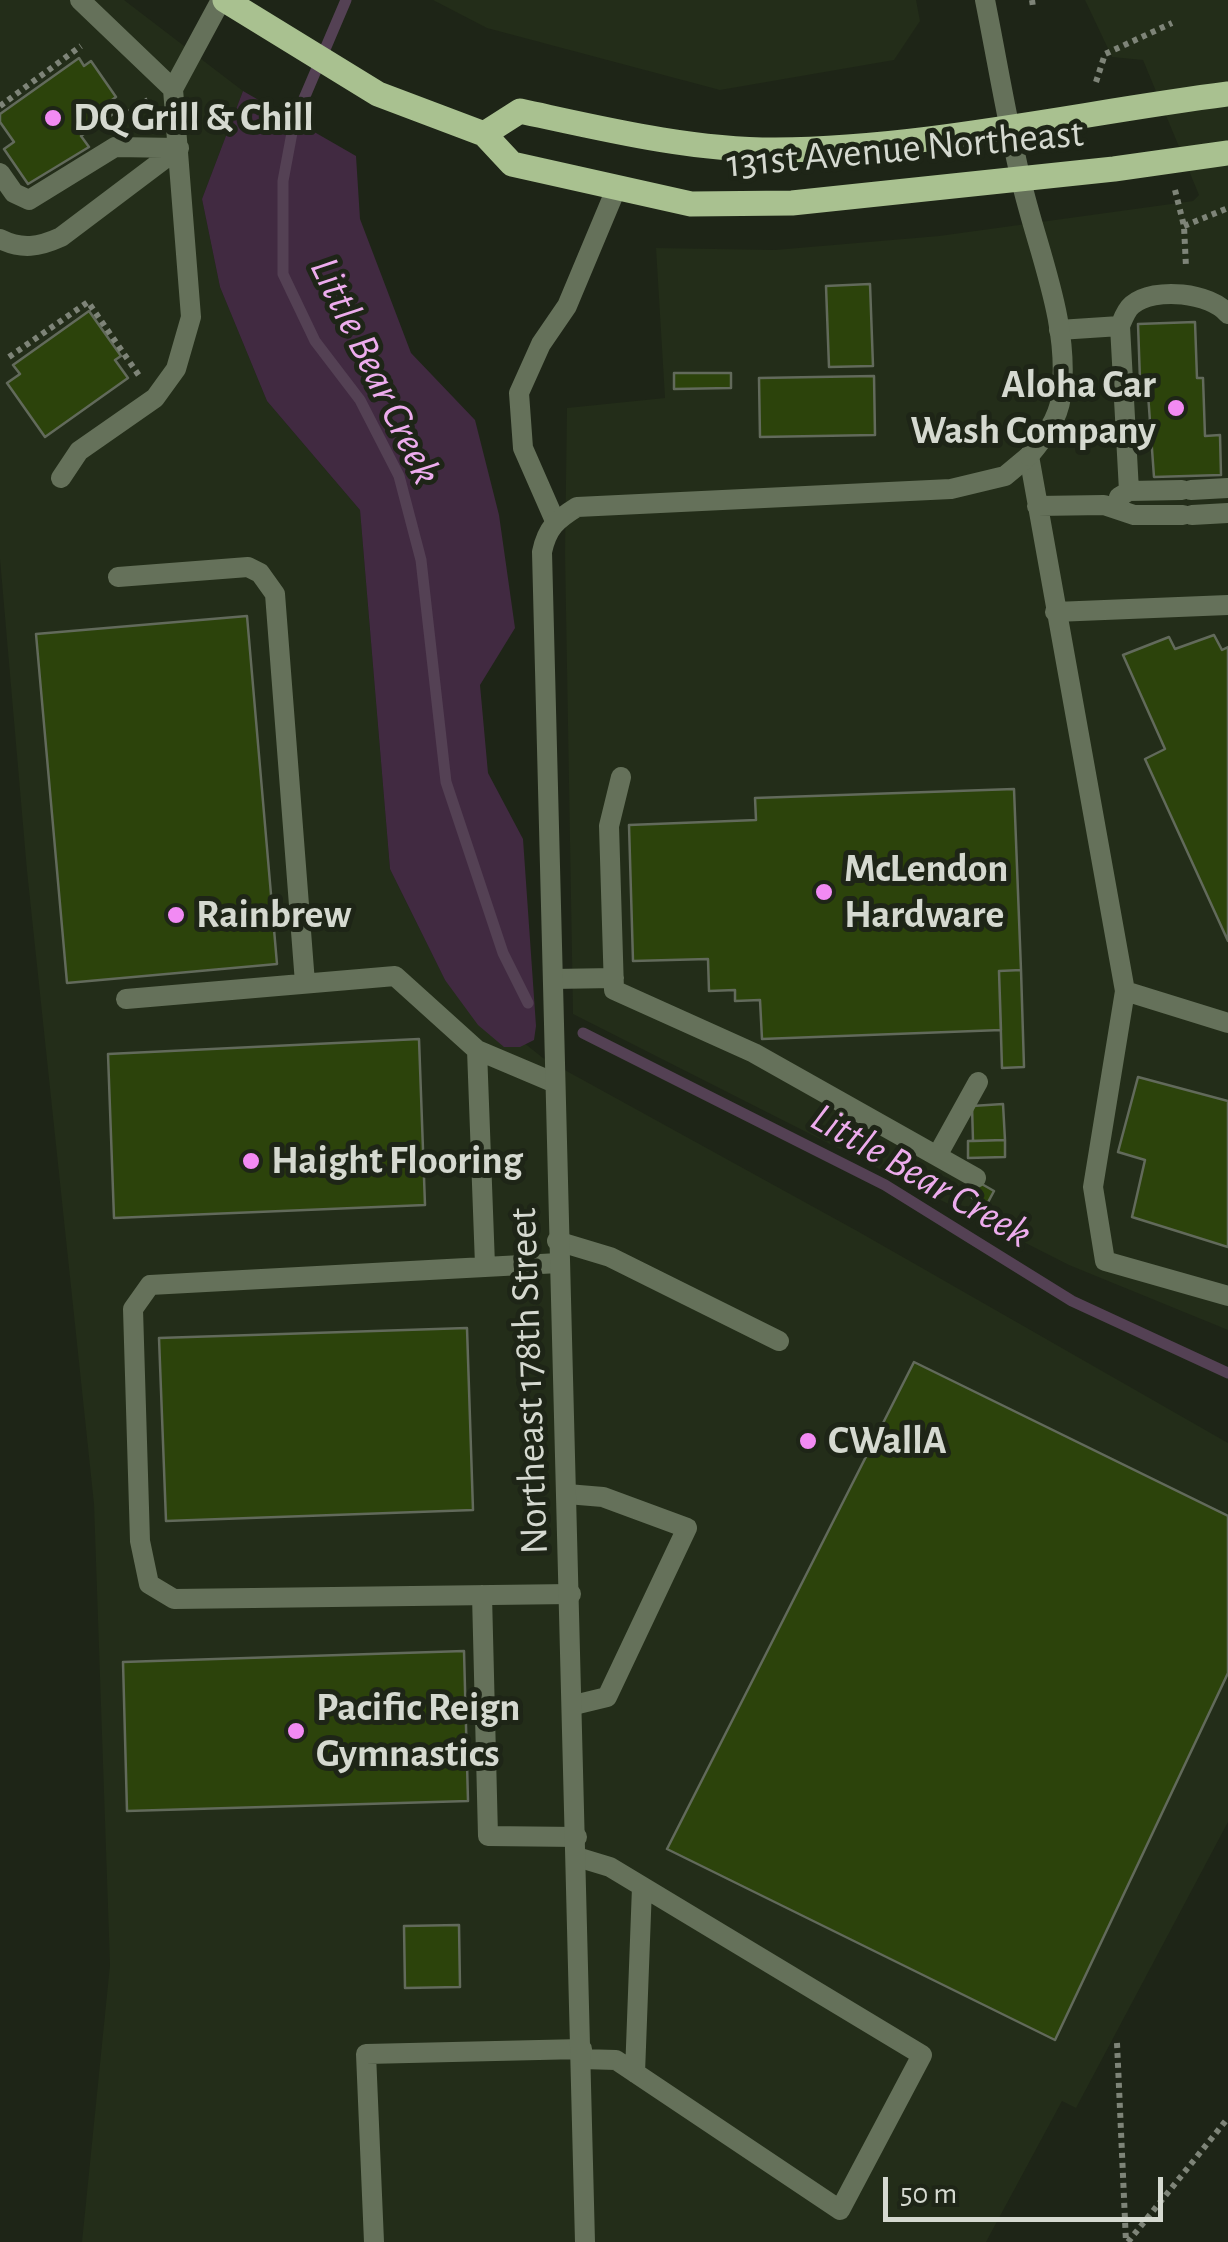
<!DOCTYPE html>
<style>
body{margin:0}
#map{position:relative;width:1228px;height:2242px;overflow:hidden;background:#1e2517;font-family:"Alegreya Sans",sans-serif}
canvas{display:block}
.scale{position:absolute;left:883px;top:2177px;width:280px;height:45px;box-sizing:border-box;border:5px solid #d5d9d0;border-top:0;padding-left:12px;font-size:30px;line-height:35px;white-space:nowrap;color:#d5d9d0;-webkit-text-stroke:8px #1e2517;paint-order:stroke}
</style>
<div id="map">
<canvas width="1228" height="2242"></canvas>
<div class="scale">50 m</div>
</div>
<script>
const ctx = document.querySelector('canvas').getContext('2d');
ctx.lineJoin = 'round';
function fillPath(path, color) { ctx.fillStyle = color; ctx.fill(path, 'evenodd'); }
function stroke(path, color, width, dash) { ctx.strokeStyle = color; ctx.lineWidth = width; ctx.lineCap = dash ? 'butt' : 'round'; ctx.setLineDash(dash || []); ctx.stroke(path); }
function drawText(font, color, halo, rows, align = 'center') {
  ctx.font = font + ' "Alegreya Sans",sans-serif'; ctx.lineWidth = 10; ctx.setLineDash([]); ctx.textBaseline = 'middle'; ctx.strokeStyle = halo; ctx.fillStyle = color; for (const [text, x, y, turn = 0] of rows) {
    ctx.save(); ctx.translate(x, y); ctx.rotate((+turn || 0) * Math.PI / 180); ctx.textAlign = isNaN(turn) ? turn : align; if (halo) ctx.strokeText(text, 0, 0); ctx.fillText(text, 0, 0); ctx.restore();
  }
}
fillPath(new Path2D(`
 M0,0H124L243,91L202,199L220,287L267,401L360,510L390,869L445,980L543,1058L859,1232L1228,1443V1822L1076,2108L1062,2101L986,2242H82L110,1965L94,1504L27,871L0,559Z
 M433,0H916L920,21L894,60L720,90L487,28Z
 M1085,0H1228V1330L1069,1265L573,1014L565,553L567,408L665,398L656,248L775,250L939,236L1193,201L1199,195L1143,60L1112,57Z`), '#232d19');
fillPath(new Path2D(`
 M243,91L356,156L360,219L411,353L475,420L499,515L515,628L480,685L488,773L523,839L536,1026L534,1040L520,1047H504L478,1025L445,980L390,869L360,510L267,401L220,287L202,199Z`), '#412a41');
stroke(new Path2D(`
 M346,0L294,122L283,181V274L315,341L360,400L399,476L421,560L446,782L503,953L528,1003
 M583,1033L885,1185L1072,1301L1228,1373`), '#544154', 11);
const building = new Path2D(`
 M79,58L84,66L91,61L116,97L109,102L116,112L81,136L89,147L28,184L4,149L14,142L0,122V114Z
 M870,284L873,366L829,367L826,286Z
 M89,311L121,356L115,360L128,378L45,437L7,383L20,374L13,365Z
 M1195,322L1197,378H1203L1205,436L1220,435L1221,475L1154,477L1147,380H1140L1138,324Z
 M674,373H731V388L674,389Z
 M874,376L875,435L760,437L759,378Z
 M247,616L277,964L67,983L36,634Z
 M1214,635L1222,650L1228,647V941L1145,759L1165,749L1123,655L1169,637L1175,649Z
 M1014,789L1021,970L999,971L1001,1030L762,1039L760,1000L735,1001V990L709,991L708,959L633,961L629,825L756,820L755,798Z
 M1021,970L1024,1067L1002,1068L999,971Z
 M419,1039L425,1205L114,1218L108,1054Z
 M1138,1077L1228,1101V1247L1132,1217L1145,1160L1118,1152Z
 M1003,1104L1005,1140L973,1141L972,1106Z
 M1005,1140V1157L968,1158V1141Z
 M980,1183L994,1191L986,1206L972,1198Z
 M467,1328L473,1510L166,1521L159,1338Z
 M914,1362L1228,1516V1673L1055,2040L667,1849Z
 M464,1651L468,1801L127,1811L123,1662Z
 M459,1925L460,1987L405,1988L404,1926Z`);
fillPath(building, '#2c430b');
stroke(building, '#626a5b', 2.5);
stroke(new Path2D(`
 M1032,0L1033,7
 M1096,82L1105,54L1172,23
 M0,106L81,46
 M121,118L148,100
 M1175,190L1184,226L1186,267
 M1184,226L1228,208
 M9,357L88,302L140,377
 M1117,2043L1126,2242
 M1128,2242L1228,2118`), '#7e8478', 6, [5, 5]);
stroke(new Path2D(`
 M80,0L173,89
 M0,173L14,193L29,200L115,147L179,148
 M0,239C22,250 39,247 61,237L179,148
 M1059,330L1120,326
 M1029,456L1125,991L1228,1023
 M61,478L79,451L155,398L176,369L191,317L173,89L221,0
 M1191,490L1228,488
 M1129,491L1120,326C1123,319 1126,310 1132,305C1155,286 1211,293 1228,314
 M1119,497L1129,491L1182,490
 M1037,506L1104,505L1134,515H1183
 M1192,515L1228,513
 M555,521L523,448L519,393L541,344L567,306L616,189
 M118,577L248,567L260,573L275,594L305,983
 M1055,612L1228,605
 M621,777L609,826L614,990L754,1053L976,1178
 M553,979L614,978
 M1125,991L1093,1187L1105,1261L1228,1296
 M126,999L395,976L477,1050L555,1083
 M477,1050L485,1265
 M937,1156L978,1082
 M557,1241L610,1257L779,1341
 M559,1263L150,1285L133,1309L140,1541L149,1584L174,1599L571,1594
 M567,1494L603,1497L687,1528L607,1697L574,1705
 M482,1595L488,1836L577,1837
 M577,1857L610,1867L922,2055L840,2210L616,2060L581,2059
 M635,2073L642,1887
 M374,2242L366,2054L582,2049`), '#65715a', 20);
stroke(new Path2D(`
 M585,2242C573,1679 557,1116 542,552C547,528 556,520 577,507L951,489L1005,476L1029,456`), '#65715a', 20);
stroke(new Path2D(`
 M985,0C997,60 1007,121 1021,180C1037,250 1071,324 1061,397C1058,420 1043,439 1029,456`), '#65715a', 20);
stroke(new Path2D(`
 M225,0L378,94L484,134L512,164L691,204L792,203L1114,169L1228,153
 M484,134L520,111C604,129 689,150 775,150C924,149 1080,113 1228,94`), '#a9c190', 25);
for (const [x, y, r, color] of [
 [53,118,10,"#f28af3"],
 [1176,408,10,"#f28af3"],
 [824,892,10,"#f28af3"],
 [176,915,10,"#f28af3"],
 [251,1161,10,"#f28af3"],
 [808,1441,10,"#f28af3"],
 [296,1731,10,"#f28af3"]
]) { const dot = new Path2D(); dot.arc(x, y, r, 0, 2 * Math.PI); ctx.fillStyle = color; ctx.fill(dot); stroke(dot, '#1e2517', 4); }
drawText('bold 40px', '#d5d9d0', '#1e2517', [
 ["DQ Grill & Chill",73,118],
 ["Aloha Car",1156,385,"right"],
 ["Wash Company",1156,431,"right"],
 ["McLendon",844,869],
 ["Hardware",844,915],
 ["Rainbrew",196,915],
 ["Haight Flooring",271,1161],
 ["CWallA",828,1441],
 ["Pacific Reign",316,1708],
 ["Gymnastics",316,1754]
], 'left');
drawText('40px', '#d5d9d0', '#1e2517', [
 ["131st Avenue Northeast",905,149,-5],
 ["Northeast 178th Street",529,1381,-92]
]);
drawText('italic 42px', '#edaced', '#1e2517', [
 ["Little Bear Creek",375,371,64],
 ["Little Bear Creek",921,1176,30]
]);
</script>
